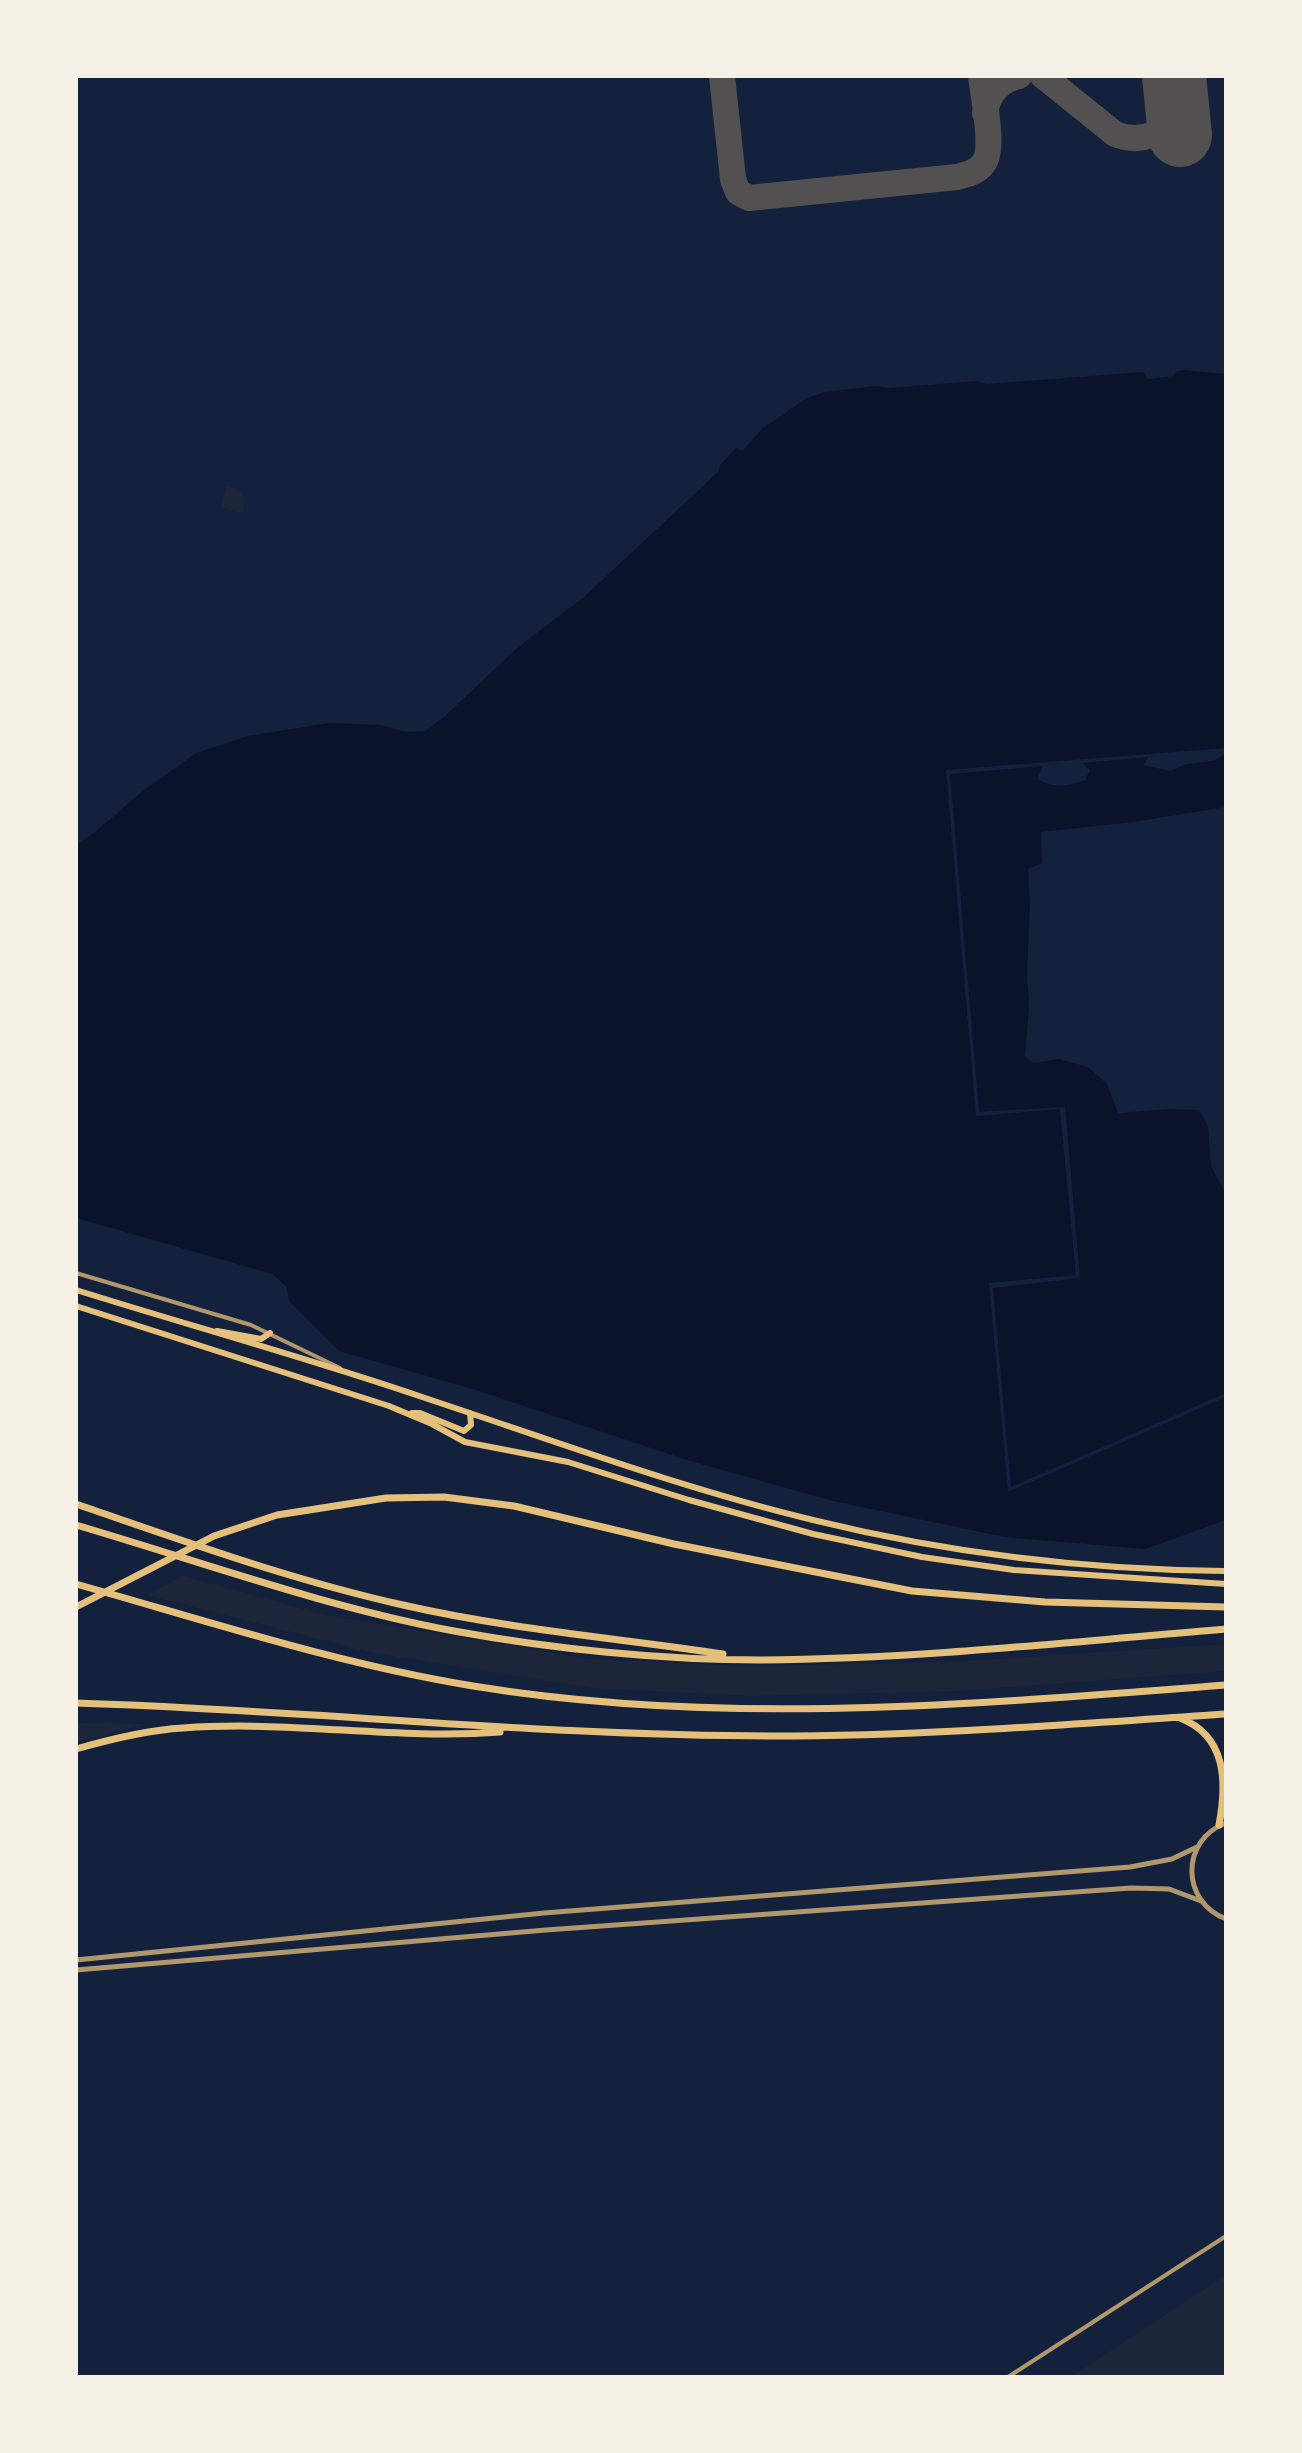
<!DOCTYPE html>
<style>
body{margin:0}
#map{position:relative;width:1302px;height:2453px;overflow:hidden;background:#14213d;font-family:Spectral,serif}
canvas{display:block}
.frame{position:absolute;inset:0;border:78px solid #f6f1e7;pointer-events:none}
</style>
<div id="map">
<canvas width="1302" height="2453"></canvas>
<div class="frame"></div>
</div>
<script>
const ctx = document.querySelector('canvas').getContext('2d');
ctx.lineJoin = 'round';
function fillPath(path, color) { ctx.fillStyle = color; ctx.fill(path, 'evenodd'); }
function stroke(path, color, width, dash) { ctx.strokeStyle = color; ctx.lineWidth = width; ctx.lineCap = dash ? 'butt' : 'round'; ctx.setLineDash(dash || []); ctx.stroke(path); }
fillPath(new Path2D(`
 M226,486C244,490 247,495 243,513L221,508Z
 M183,1576L325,1615L590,1659L744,1666L952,1662L1226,1644V1671L956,1691L752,1696L591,1688L374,1653L147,1595Z
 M76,1723L147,1724L76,1743Z
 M1226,2275V2377H1071L1217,2281Z`), '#1d2539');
fillPath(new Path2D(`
 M1185,370L1226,374V748L946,770L976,1116L1060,1109L1076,1275L989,1283L1008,1492L1226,1397V1520L1145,1549L1004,1537L833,1501L690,1461L476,1390L339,1351L289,1301L287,1287L272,1274L76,1218V845L94,833L139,794L196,753L248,736L329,723L381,725L406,732L425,731L444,717L518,647L584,597L718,472L720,465L736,448L742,451L762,429L805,399L825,392L875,386L888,388L977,381L987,384L1143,372L1148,379L1173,376L1177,371Z
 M1226,753V807L1134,822L1041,832L1042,863L1028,869L1030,904L1027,975L1029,1006L1025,1056L1034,1063L1059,1059L1088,1067L1107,1084L1118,1113L1170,1109L1199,1110L1208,1126L1211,1166L1226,1194V1393L1011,1487L993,1288L1080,1278L1065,1107L979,1112L950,774L1043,766L1037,779C1054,788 1067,787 1085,780L1090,770L1082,763L1148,757L1144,765L1170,771L1187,764L1213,761Z`), '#0b132b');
stroke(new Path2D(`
 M722,76L733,179L738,192L749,198L957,177C968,174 979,172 985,161C994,144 983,96 981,76
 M1043,76L1115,134C1142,145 1169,133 1177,103
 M985,113C988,94 999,80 1019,76`), '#525050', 26);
stroke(new Path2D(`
 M1174,76L1180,135`), '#525050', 64);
stroke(new Path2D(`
 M76,1273L251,1325L340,1368
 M1008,2377L1226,2236`), '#b1986c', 4);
stroke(new Path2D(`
 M1226,1823C1180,1840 1181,1902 1226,1919
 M76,1960L544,1913L1130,1867L1172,1859L1197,1847
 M76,1970L546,1930L1131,1888L1169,1889L1201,1901`), '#b1986c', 5);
stroke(new Path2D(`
 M76,1290C191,1326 308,1358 422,1397C552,1440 680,1488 813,1520C947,1553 1088,1570 1226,1571
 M76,1306L389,1406L432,1424L465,1442L568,1462L689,1500L813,1534L922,1557L1014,1570L1226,1584
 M217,1331L261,1339L270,1333
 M412,1413H420L464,1431L471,1425L470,1413`), '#e5c07b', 6);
stroke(new Path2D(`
 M76,1504C184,1541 291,1580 403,1605C508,1629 616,1638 723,1654
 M76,1525C202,1562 325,1607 454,1631C552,1649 662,1660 761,1660C916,1659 1072,1642 1226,1629
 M76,1584C207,1621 338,1664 473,1686C722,1727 976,1704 1226,1685
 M76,1607L214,1536L277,1515L386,1498L444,1497L514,1506L674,1544L912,1591L1045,1602L1226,1607
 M76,1703C308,1710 540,1736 772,1736C923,1736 1075,1724 1226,1714
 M1180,1718C1227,1736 1227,1783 1219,1825
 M76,1749C111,1739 147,1730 183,1728C289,1720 395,1740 500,1732`), '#e5c07b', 7);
</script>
